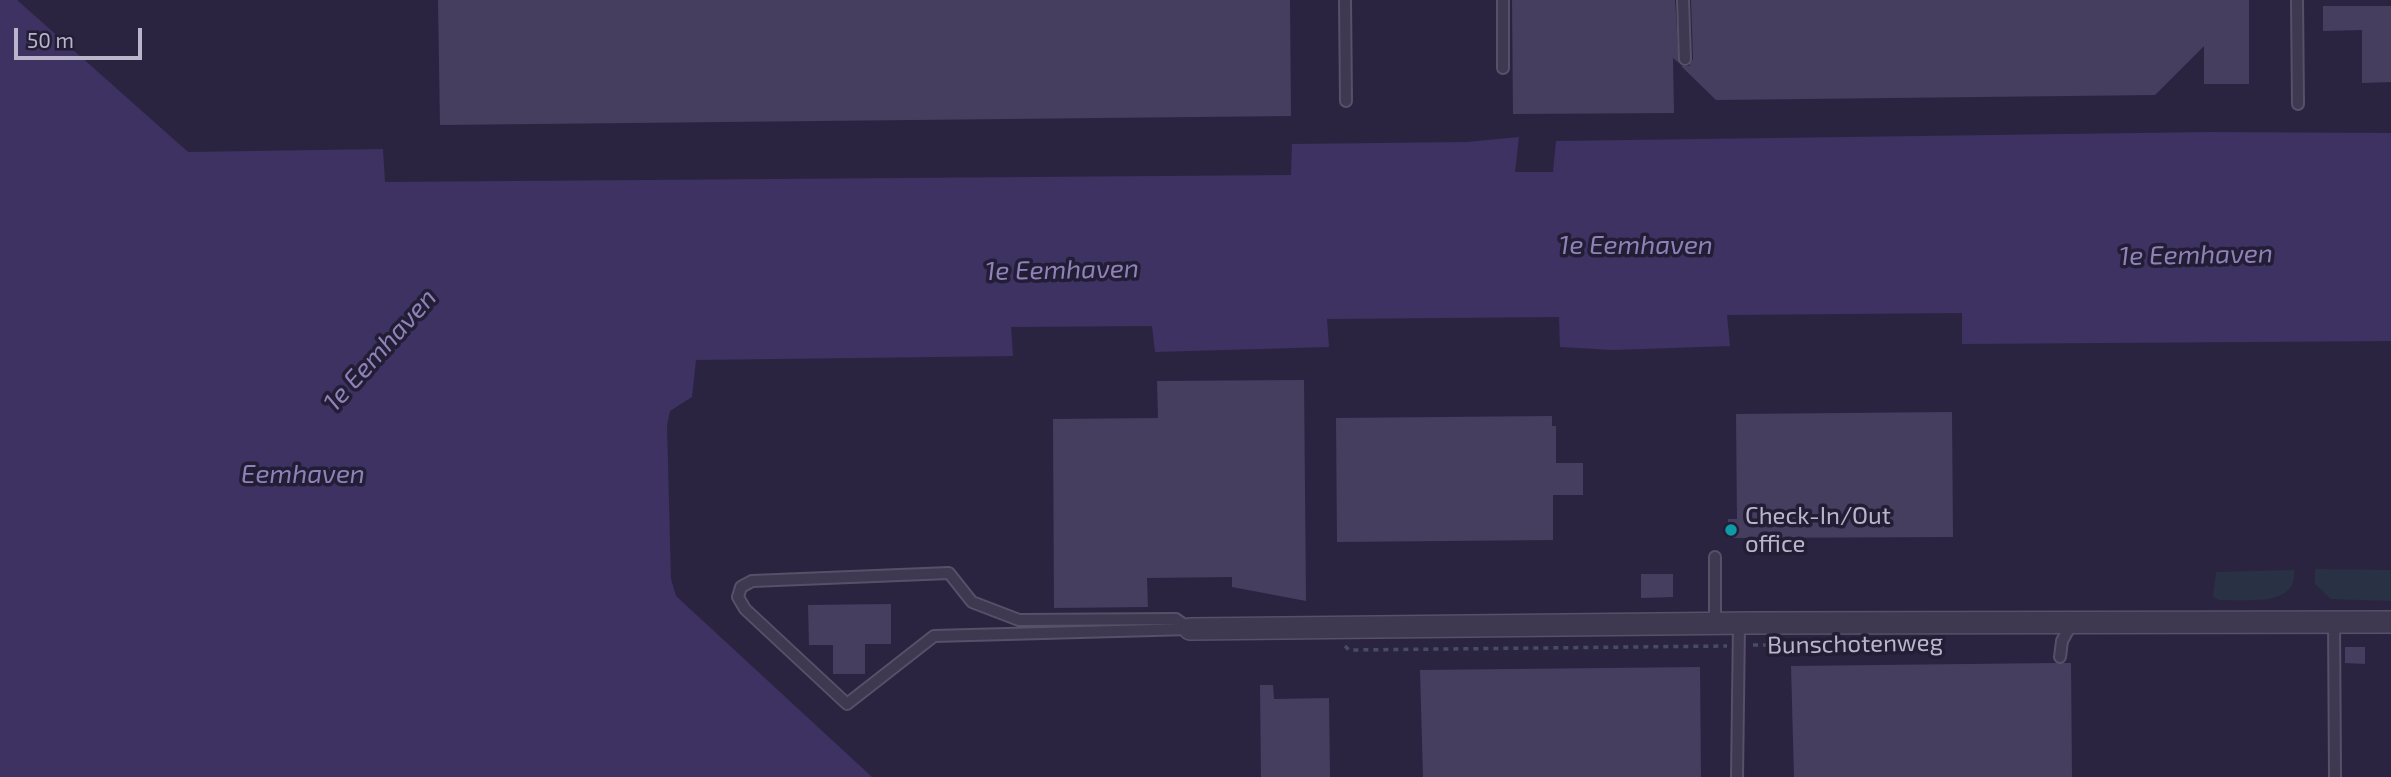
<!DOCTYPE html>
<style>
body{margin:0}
#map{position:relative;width:2391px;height:777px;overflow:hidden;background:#2b2441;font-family:"Exo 2",sans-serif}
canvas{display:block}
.scale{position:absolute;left:14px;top:28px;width:128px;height:32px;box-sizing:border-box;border:4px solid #bbb5cb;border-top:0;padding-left:9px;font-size:21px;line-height:24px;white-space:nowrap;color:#bbb5cb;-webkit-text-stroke:5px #231d36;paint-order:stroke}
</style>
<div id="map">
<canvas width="2391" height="777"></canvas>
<div class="scale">50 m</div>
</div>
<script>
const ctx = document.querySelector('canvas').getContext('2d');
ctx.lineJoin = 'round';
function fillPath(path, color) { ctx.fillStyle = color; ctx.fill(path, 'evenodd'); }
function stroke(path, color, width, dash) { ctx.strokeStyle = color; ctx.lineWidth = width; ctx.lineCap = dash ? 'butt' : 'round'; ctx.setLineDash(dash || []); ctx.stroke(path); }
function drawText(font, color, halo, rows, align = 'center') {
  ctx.font = font + ' "Exo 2",sans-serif'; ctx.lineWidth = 7; ctx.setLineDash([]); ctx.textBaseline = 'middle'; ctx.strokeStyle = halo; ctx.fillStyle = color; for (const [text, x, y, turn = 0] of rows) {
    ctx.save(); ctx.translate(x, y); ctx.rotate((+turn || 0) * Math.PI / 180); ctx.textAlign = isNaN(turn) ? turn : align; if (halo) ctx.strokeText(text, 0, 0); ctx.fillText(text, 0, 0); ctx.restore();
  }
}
fillPath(new Path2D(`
 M2315,569L2391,570V601L2331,599L2315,584Z
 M2294,570C2298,608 2245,599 2219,600L2213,597L2216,572Z`), '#293145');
fillPath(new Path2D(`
 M0,0H17L188,152L383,149L385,182L1291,175L1292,144L1467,142L1519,137L1515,172H1553L1556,141L2210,132L2391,133V341L1962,344V313L1727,315L1730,346L1613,350L1560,347L1559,317L1327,319L1329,347L1155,352L1152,326L1011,327L1013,356L696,360L692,397L670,411L667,426L671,579L676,596L872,777H0Z`), '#3e3263');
fillPath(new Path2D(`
 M438,0H1290L1291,116L440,125Z
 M1512,0H1675L1679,63L1673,58L1674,113L1513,114Z
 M1691,0H2249V84H2204V46L2155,95L1716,100L1681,66H1689L1693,59Z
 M2323,6H2391V82L2362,83V30L2323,31Z
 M1304,380L1306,601L1232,587V577L1147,578L1148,607L1054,608L1053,419L1158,418L1157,381Z
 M1952,412L1953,537L1728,538V519H1737L1736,414Z
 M1552,416V426H1556V463H1583V495H1553V540L1337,542L1336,418Z
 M1641,574H1673V597L1641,598Z
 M891,604V644H865V674H833V645H809L808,605Z
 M2345,647H2365V664L2345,663Z
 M2055,663H2071L2072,777H1794L1791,666Z
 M1700,667L1701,777H1423L1420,670Z
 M1260,685H1273L1274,699L1329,698L1330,777H1261Z`), '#463e5f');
const lane = new Path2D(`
 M1345,0L1346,101
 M1503,0V68
 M1683,0L1685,59
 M2297,0L2298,104
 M949,573L972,602L1019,620L1176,619L1190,629L934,636L847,704L745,609L738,597L741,587L752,581Z
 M2334,622L2335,777
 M1715,624V557
 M2060,657L2062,641L2072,623
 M1737,777L1739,624`);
const street = new Path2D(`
 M1190,629L1751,623L2391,622`);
stroke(lane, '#565068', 14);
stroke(street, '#565068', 24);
stroke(new Path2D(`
 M1753,645L1881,644
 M1345,646L1349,650L1727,646`), '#464d61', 3.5, [5, 5]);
stroke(lane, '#3e3851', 10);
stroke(street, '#3e3851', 21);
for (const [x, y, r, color] of [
 [1731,530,7,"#0f9aa8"]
]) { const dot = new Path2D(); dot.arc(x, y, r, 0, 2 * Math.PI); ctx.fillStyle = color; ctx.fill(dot); stroke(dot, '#231d36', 2.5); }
drawText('24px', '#bbb5cb', '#231d36', [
 ["Check-In/Out",1745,516],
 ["office",1745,544]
], 'left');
drawText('24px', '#bbb5cb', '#231d36', [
 ["Bunschotenweg",1855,644,-1]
]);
drawText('italic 26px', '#8f82b8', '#231d36', [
 ["1e Eemhaven",1636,245],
 ["1e Eemhaven",2196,255,-1],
 ["1e Eemhaven",1062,270,-1],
 ["1e Eemhaven",380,350,-48],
 ["Eemhaven",303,474]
]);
</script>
